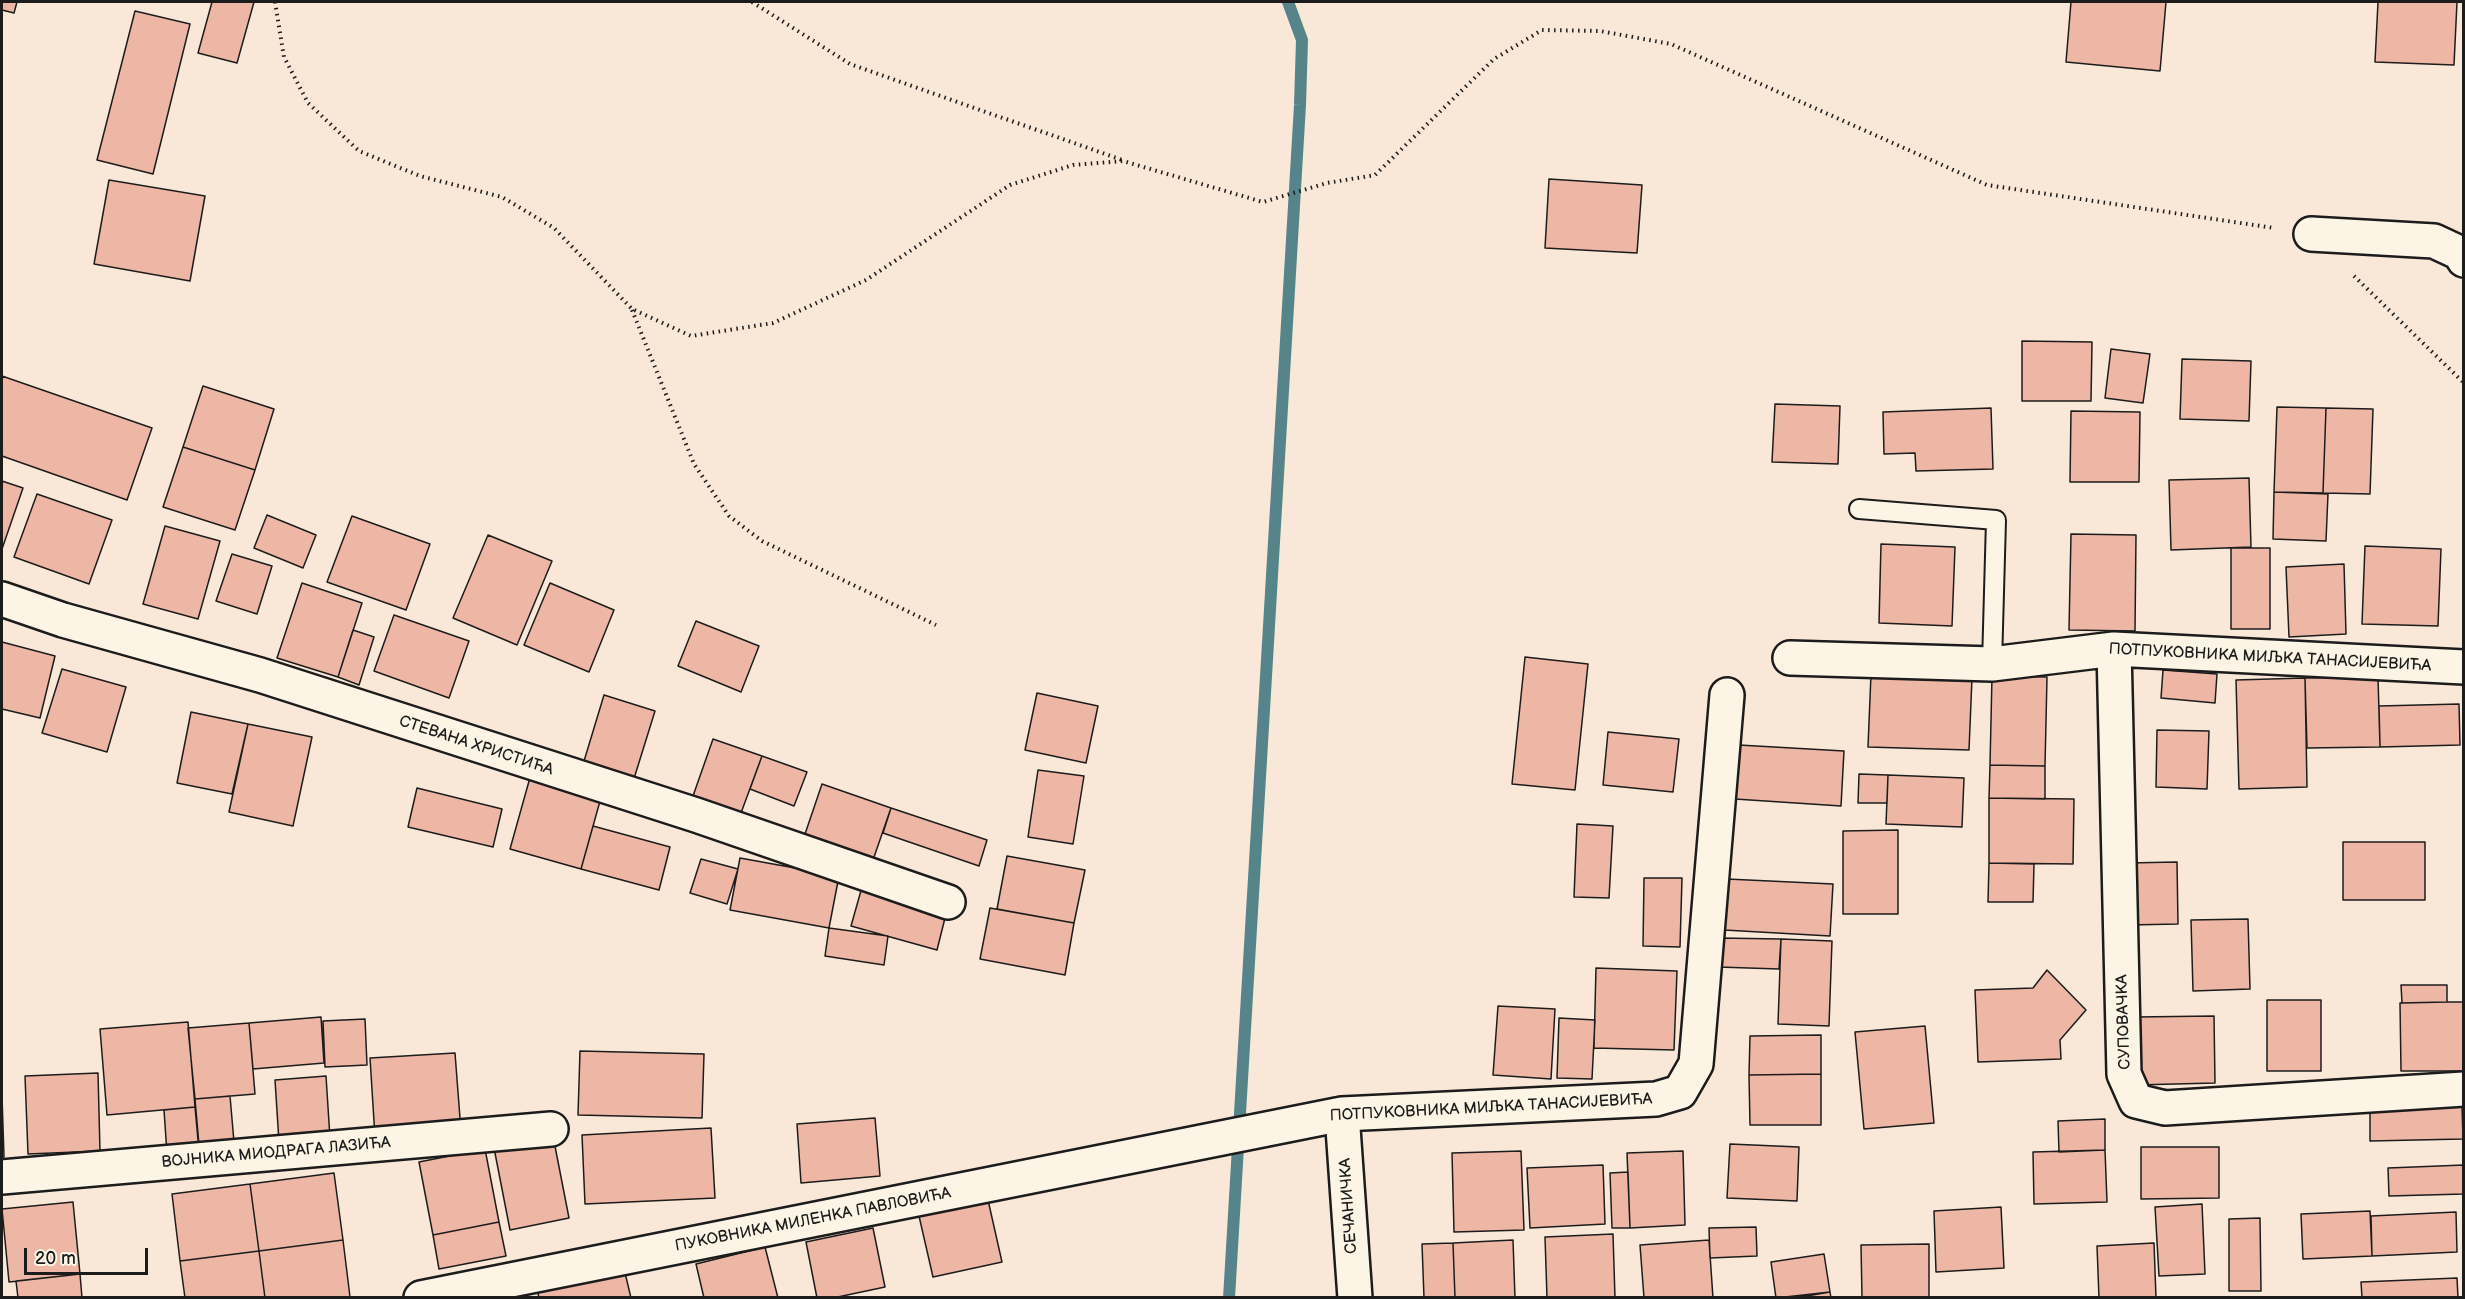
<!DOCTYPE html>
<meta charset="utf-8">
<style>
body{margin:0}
#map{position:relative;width:2465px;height:1299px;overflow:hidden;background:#f9e8d8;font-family:"Balsamiq Sans",sans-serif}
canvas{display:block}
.frame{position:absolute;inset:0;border:3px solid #1c1c1c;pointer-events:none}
.scale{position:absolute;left:24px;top:1248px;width:124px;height:27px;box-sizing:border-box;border:3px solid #1c1c1c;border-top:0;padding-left:8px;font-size:18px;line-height:21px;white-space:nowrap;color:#1c1c1c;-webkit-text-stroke:4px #fcf5e5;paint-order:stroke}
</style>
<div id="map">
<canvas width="2465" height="1299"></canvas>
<div class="frame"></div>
<div class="scale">20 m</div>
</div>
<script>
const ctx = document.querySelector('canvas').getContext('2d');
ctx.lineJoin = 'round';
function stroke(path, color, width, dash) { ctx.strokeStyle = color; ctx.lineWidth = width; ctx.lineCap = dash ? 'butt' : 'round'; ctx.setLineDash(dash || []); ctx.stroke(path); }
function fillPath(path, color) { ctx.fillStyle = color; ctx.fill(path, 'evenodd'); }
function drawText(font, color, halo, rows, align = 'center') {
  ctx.font = font + ' "Balsamiq Sans",sans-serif'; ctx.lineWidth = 4.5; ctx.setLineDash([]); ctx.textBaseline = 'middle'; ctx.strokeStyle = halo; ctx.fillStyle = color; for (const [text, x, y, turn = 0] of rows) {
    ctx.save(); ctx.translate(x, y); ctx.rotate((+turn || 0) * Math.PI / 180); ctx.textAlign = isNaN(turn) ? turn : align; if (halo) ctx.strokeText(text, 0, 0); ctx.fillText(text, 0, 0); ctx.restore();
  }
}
stroke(new Path2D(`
 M1229,1298L1300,105L1302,40L1288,2`), '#55858b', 12);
const building = new Path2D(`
 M2,2H17L14,13L2,10Z
 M212,2H254L237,63L198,53Z
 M2071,2H2166L2160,71L2066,62Z
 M2378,2H2457L2454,65L2375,62Z
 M135,11L190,24L153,174L97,160Z
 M1549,179L1642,185L1637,253L1545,248Z
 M109,180L205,196L190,281L94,264Z
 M2022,341L2092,342L2091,401H2022Z
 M2111,349L2150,354L2143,403L2105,398Z
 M2182,359L2251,361L2249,421L2180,419Z
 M2,376L152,428L127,500L2,456Z
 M203,386L274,409L255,470L183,447Z
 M1775,404L1840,406L1838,464L1772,462Z
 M2277,407L2326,408L2323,493L2274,492Z
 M1991,408L1993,469L1916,471L1915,453L1884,454L1883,412Z
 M2326,408L2373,409L2370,494L2323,493Z
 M2071,411L2140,412L2139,482H2070Z
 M183,447L255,470L235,530L163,507Z
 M2249,478L2251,547L2171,550L2169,480Z
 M2,481L23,488L2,549Z
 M2274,492L2328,494L2326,541L2273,539Z
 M37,494L112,520L89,584L14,557Z
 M267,515L316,535L303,568L254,548Z
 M352,516L430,544L406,610L327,582Z
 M165,526L220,541L198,619L143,604Z
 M2071,534L2136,535L2135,631L2069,630Z
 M488,535L552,561L517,645L453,618Z
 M1881,544L1955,547L1952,626L1879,623Z
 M2365,546L2441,549L2438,626L2362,624Z
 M2231,548H2270V629H2231Z
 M232,554L272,566L257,614L216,601Z
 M2344,564L2346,634L2289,637L2286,567Z
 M302,583L362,603L338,677L277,658Z
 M550,583L614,610L589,672L524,645Z
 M394,615L469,641L449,698L374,671Z
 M696,621L759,646L741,692L678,666Z
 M353,630L374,637L359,685L338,677Z
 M2,642L55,656L40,718L2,709Z
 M1525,657L1588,664L1575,790L1512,784Z
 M62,669L126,687L107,752L42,733Z
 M2163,670L2217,674L2215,703L2161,698Z
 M1871,674L1972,678L1969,750L1868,747Z
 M1992,676L2047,677L2045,766L1990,765Z
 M2378,677L2380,747L2307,748L2305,678Z
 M2305,678L2307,787L2239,789L2236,680Z
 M1037,693L1098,706L1086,763L1025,750Z
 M604,695L655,711L632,785L581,771Z
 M2459,704L2460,745L2380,747L2379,706Z
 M191,712L248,724L232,794L177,783Z
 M248,724L312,737L293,826L229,812Z
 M2157,730L2209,731L2207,789L2156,787Z
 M1608,732L1679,739L1673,792L1603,785Z
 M713,739L762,756L741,813L693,796Z
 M1739,745L1844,751L1841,806L1735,799Z
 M762,756L807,772L794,806L750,789Z
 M1990,765L2045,766V799L1989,798Z
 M1038,770L1084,776L1073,844L1028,837Z
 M531,774L602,794L581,869L510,849Z
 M1859,774L1888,775L1887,803H1858Z
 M1888,775L1964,778L1962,827L1886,824Z
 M822,784L891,808L873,860L804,837Z
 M417,788L502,809L493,847L408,827Z
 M1989,798L2074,799L2073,864L1989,863Z
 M891,808L987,840L979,866L883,833Z
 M1577,824L1613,826L1609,898L1574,897Z
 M593,826L670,847L659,890L581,869Z
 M1898,830V914H1843V831Z
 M2343,842H2425V900H2343Z
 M1007,856L1085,870L1074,923L997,909Z
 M740,858L839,876L829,928L730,910Z
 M701,859L738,869L727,904L690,893Z
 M2177,862L2178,924L2128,925L2127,863Z
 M1989,863L2034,864L2033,902H1988Z
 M1644,878H1682L1680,947L1643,946Z
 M1727,879L1833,884L1830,936L1724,930Z
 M862,887L947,910L937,950L851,926Z
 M990,908L1074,923L1065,975L980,959Z
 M2248,919L2250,989L2193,991L2191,920Z
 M829,928L888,936L884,965L825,956Z
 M1719,938L1781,939L1779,969L1718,967Z
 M1781,939L1832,941L1829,1026L1778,1024Z
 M1596,968L1677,971L1674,1050L1594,1048Z
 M2047,970L2086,1010L2060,1040L2061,1059L1978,1062L1975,990L2033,988Z
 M2401,985H2447V1002L2402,1003Z
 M2267,1000H2321V1071H2267Z
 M2447,1002H2464V1071H2401L2400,1003Z
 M1498,1006L1555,1009L1551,1079L1493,1075Z
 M2214,1016L2215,1083L2135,1085V1017Z
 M321,1017L324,1063L253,1069L249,1023Z
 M1559,1018L1595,1020L1592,1079L1557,1078Z
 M365,1019L367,1065L325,1067L323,1021Z
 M188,1022L195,1107L107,1115L100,1029Z
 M249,1023L255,1094L195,1099L188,1028Z
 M1925,1026L1934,1123L1864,1129L1855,1032Z
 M1821,1035V1074L1749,1075L1750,1036Z
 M580,1051L704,1054L702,1118L578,1115Z
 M455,1053L461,1131L375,1137L370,1058Z
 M98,1073L100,1151L28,1154L25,1076Z
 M1821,1074V1125H1750L1749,1075Z
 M326,1076L330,1138L279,1142L275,1080Z
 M2,1096L4,1157H2Z
 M230,1096L234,1142L199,1145L195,1099Z
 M2462,1106L2463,1139L2370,1141V1108Z
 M195,1107L199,1151L167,1154L164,1110Z
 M875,1118L880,1176L801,1183L797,1124Z
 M2105,1119V1150L2059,1152L2058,1121Z
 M711,1128L715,1198L585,1204L582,1135Z
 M553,1136L569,1218L510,1230L494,1148Z
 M1730,1144L1799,1147L1797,1201L1727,1198Z
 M2141,1147H2219V1198L2141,1199Z
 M485,1149L499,1222L433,1235L419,1162Z
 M2105,1150L2107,1202L2034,1204L2033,1152Z
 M1521,1151L1524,1230L1454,1232L1452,1153Z
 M1683,1151L1685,1225L1630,1228L1627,1153Z
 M1603,1165L1605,1224L1530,1228L1527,1168Z
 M2464,1165V1194L2389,1196L2388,1168Z
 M1628,1172L1630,1228H1612L1610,1173Z
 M334,1173L343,1240L259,1251L250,1184Z
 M250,1184L259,1251L180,1261L172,1194Z
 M988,1200L1002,1262L933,1277L919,1216Z
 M73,1202L80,1274L9,1282L2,1209Z
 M2202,1204L2205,1274L2159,1276L2155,1207Z
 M2001,1207L2004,1268L1936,1272L1934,1211Z
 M2370,1211L2372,1256L2303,1259L2301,1214Z
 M2456,1212L2457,1252L2372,1256L2371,1216Z
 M2260,1218L2261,1291H2229V1219Z
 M499,1222L506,1256L439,1269L433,1235Z
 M1756,1227L1757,1256L1710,1258L1709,1228Z
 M873,1228L885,1287L833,1298H817L806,1242Z
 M1613,1234L1615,1298H1547L1545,1237Z
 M343,1240L350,1297L265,1298L259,1251Z
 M1513,1240L1515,1298H1455L1453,1243Z
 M1709,1240L1713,1298H1644L1640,1245Z
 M1453,1243L1455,1298H1424L1422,1244Z
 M2154,1243L2156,1298H2099L2097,1246Z
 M1929,1244V1298H1862L1861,1245Z
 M765,1247L778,1298H704L696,1264Z
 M259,1251L265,1298H185L180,1261Z
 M1824,1254L1830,1292L1776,1298L1771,1262Z
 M622,1260L631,1298H539L535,1280Z
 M80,1274L82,1298H18L16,1281Z
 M2457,1278L2458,1298H2362L2361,1282Z
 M1830,1292L1831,1298H1795Z`);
fillPath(building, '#eeb6a4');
stroke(building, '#1c1c1c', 1.5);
const service = new Path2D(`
 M1859,509L1996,520L1992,664`);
const minor = new Path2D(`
 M2311,234L2434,241L2460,253L2464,260
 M2,599L63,620L260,675L696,815L948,902
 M2114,649L2124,1074L2136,1101L2165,1108L2464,1089
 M1790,658L1992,664L2114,649L2464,667
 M1342,1114L1355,1298
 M2,1177L551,1129
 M421,1298L1342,1114L1656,1099L1680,1092L1696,1064L1727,695`);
stroke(service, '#1c1c1c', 22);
stroke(minor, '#1c1c1c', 38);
stroke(new Path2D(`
 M275,2L284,57L308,103L359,151L420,176L502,197L554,228L632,309L691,336L773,323L866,280L1010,185L1073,165L1123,161L1263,202L1327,183L1375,175L1494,59L1542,30L1600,31L1671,44L1987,185L2274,228
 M752,2L850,64L1122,160
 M2354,276L2464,383
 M632,310L694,464L729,516L762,541L936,625`), '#1c1c1c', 4, [1.5, 4.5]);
stroke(service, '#fcf5e5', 18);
stroke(minor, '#fcf5e5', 33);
drawText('16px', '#1c1c1c', '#fcf5e5', [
 ["ПОТПУКОВНИКА МИЉКА ТАНАСИЈЕВИЋА",2270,658,3],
 ["СТЕВАНА ХРИСТИЋА",476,746,18],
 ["СУПОВАЧКА",2124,1022,-92],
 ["ПОТПУКОВНИКА МИЉКА ТАНАСИЈЕВИЋА",1491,1108,-3],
 ["ВОЈНИКА МИОДРАГА ЛАЗИЋА",276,1153,-5],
 ["СЕЧАНИЧКА",1349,1206,-94],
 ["ПУКОВНИКА МИЛЕНКА ПАВЛОВИЋА",813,1220,-11]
]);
</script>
